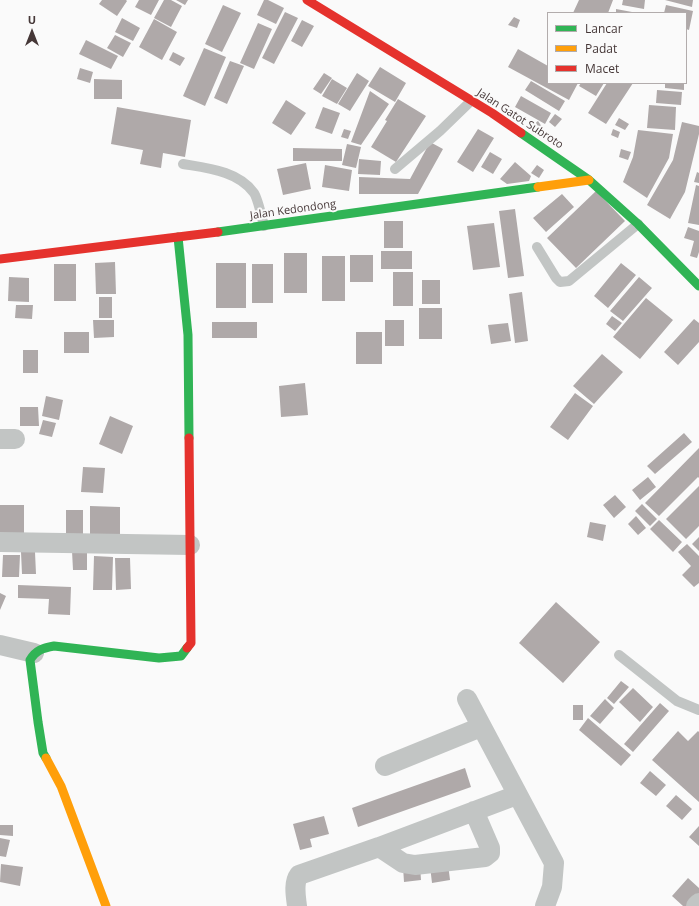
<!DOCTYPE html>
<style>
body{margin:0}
#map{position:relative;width:699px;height:906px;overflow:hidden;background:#fafafa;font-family:"Open Sans",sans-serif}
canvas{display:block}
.legend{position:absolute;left:547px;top:12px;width:140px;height:72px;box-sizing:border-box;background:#fafafa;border:1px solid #b2acac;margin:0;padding:5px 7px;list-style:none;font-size:12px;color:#453737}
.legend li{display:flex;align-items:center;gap:8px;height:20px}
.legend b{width:20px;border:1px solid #b2acac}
.north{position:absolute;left:12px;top:12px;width:40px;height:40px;-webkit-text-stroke:3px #fafafa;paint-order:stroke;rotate:0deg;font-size:11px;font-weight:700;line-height:16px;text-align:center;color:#453737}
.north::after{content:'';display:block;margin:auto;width:14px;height:18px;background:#453737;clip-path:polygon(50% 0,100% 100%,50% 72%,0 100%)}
</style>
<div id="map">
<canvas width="699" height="906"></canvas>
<ul class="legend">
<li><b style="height:5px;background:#30b455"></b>Lancar</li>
<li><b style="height:5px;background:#ff9f0a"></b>Padat</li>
<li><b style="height:5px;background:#e5322d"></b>Macet</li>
</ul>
<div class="north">U</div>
</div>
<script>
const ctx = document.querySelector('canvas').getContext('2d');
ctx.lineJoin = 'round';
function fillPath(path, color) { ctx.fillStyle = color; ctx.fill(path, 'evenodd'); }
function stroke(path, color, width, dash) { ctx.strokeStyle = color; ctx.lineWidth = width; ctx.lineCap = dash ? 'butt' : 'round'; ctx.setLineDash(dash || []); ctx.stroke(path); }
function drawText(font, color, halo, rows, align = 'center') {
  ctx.font = font + ' "Open Sans",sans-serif'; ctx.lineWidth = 4; ctx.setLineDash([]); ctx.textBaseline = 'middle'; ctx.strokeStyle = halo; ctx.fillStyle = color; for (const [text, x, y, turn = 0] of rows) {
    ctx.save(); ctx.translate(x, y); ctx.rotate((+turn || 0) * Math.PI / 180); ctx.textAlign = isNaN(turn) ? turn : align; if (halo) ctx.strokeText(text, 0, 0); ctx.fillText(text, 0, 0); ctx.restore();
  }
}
fillPath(new Path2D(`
 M102,0H126L127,1L117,16L99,4Z
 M139,0H159L151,15L135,7Z
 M164,0H171L182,6L171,27L154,18Z
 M176,0H188L185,5Z
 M264,0H268L284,8L276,24L257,15Z
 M579,0H613L608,13H573Z
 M623,0H645L644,9L622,5Z
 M665,0H693L692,7Z
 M223,5L241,13L222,52L205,44Z
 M666,5L693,11L689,30L686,29V13H664Z
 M616,9L632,12V13H616Z
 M285,12L298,18L274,64L262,58Z
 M514,17L520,20L517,28L508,25Z
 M122,18L140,28L133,41L115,32Z
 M154,19L177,32L162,60L139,47Z
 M302,20L314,26L302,47L291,41Z
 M258,23L272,29L254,69L240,63Z
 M115,35L131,43L123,57L107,48Z
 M86,40L118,56L111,69L79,54Z
 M204,48L226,57L205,106L183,96Z
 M518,49L548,66V83H578L569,100L508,67Z
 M173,52L185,58L180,66L169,60Z
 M230,61L244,66L227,104L214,98Z
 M380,67L406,83L395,102L368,86Z
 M80,68L93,72L90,83L77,79Z
 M324,73L332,78L321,94L313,89Z
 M357,73L369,81L350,111L338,104Z
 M94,79L122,80V99H94Z
 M332,79L347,88L337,104L322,96Z
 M531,81L565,101L559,111L525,90Z
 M581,83H604L596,96L579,86Z
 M607,83H633L606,124L588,113Z
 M665,83H684V90L665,88Z
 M657,90L682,92L681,105L656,103Z
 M370,91L389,104L361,145L351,142Z
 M521,96L551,113L545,124L515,107Z
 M398,99L426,116L396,162L371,147L387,121L385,120Z
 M286,100L306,113L291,135L272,123Z
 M649,105L676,107L675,130L647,128Z
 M117,107L191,120L185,157L163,153L161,168L140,164L143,150L111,144Z
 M323,107L340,113L332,134L315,128Z
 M555,114L562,119L555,127L549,122Z
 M619,118L629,124L625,130L615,125Z
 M538,121L542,127L535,132L531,126Z
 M682,122L699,126V134L685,192L670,219L647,205L673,160Z
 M344,129L351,131L348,139L341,137Z
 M478,129L494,138L473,172L457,162Z
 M613,129L620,132L618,138L611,135Z
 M638,130L673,134L669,158L647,198L623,182L633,157Z
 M430,142L443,149L418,194H359V177L410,179Z
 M347,144L361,147L356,168L342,165Z
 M293,148L342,149V161H293Z
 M621,149L631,152L628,160L619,157Z
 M490,152L502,159L493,174L481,167Z
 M359,159L381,161L380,175L358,174Z
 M515,162L531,176L529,181L507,184L500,179Z
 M306,163L311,189L283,195L277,169Z
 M325,165L352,170L349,191L322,187Z
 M537,165L544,170L539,178L531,173Z
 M697,172L699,173V183L694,182Z
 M696,185L699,186V225L688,223Z
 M596,191L625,221L576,268L547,238Z
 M562,194L574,207L546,232L533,218Z
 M515,209L524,276L508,278L499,211Z
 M384,221H403V248H384Z
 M494,223L500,267L473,270L467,226Z
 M688,227L699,231V252L697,258L690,256L694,241L684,238Z
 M381,251H412V269H381Z
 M284,253H307V293H284Z
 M350,255H373V282H350Z
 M322,256H345V301H322Z
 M115,262L116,294H96L95,263Z
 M216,263H246V308H216Z
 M621,263L636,275L608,308L594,296Z
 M54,264H76V301H54Z
 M252,264H273V303H252Z
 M393,272H413V306H393Z
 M9,277L29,278V302L8,301Z
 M639,277L652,288L623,321L610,311Z
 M422,280H440V304H422Z
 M522,292L528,341L515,343L509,294Z
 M99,297H112V318H99Z
 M646,298L673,320L640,359L613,337Z
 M16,305H33L32,319L15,318Z
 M419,308H442V339H419Z
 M612,316L622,323L615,331L606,324Z
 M694,319L699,323V342L678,365L664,352Z
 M93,320H114V337L94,338Z
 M385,320H404V346H385Z
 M212,322H257V338H212Z
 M508,323L511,341L491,344L488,325Z
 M64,332H89V353H64Z
 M356,332H382V364H356Z
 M23,350H38V373H23Z
 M602,354L623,372L594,404L573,386Z
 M305,383L308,415L281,417L279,386Z
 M575,393L593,406L568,440L550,427Z
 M46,396L63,400L59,420L42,416Z
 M20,407H38L39,426H20Z
 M110,416L133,426L122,454L99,444Z
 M43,420L56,423L52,437L39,434Z
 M684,433L692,442L655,474L647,466Z
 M699,448V478L698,477L659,516L645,503Z
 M83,467L105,468L103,493L81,492Z
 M648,477L656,487L640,500L632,490Z
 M699,486V526L686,539L666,519Z
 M615,495L626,507L614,518L603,505Z
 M642,504L657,519L650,526L635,511Z
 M0,505H24V534H0Z
 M90,506L120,507V541H90Z
 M66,510H83V538H66Z
 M636,516L646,528L638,535L628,524Z
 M659,520L682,542L673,552L650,529Z
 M590,522L606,525L603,541L587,537Z
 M699,537V551L692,544Z
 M687,544L699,556V583L694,587L682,575L691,566L678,552Z
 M72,551H87V570H73Z
 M21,552H35L36,574H22Z
 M3,555H20L19,577H2Z
 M94,556L113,557L112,590H93Z
 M115,558H130L131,589L116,590Z
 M18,585L71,587L70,615L48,614L49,599L18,598Z
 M0,593L6,596L0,610Z
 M556,602L600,642L563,683L519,643Z
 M621,681L629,687L614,704L607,698Z
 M633,688L653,707L640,722L619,702Z
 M605,699L614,708L600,724L590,716Z
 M660,703L669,711L633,752L624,744Z
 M573,705H583V720H573Z
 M588,718L631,755L621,766L579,730Z
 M678,731L688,741L698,731L699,732V802L652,760Z
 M465,768L471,787L358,827L352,808Z
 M650,771L666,785L656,796L640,783Z
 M676,795L692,809L682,820L666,806Z
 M324,816L329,834L310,839L312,847L300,850L293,824Z
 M0,825H13V836L0,835Z
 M699,826V846L689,837Z
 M0,838L10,840L6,857L0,856Z
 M1,864L23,867L20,886L0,882Z
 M448,864L450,880L432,883L430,866Z
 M420,865L421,880L404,882L403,867Z
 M688,878L699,888V895L689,906H683L672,896Z`), '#afa9a9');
stroke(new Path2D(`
 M183,164C207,168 239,171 254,193C258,199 262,218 264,226
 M395,169L440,131L471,101
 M537,247L556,278L560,282L569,281L638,224
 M619,655L677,701L699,710`), '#c2c5c4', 10);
stroke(new Path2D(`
 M0,439H15
 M0,542L190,545
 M0,645L34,653
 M467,699L554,863L552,887L545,906
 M385,766L481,727
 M379,847L403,863L415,865L485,857L490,853V848L474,811
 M297,906C296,897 293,883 299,875L379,847L517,795
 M696,906L699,903`), '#c2c5c4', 20);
stroke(new Path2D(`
 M521,133L589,180L638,224L699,286
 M218,232L538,187
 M178,237L188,335L189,438
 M46,758L43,753L38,722L30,660C36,650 43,648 54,646L159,658L181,656L187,648`), '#30b455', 9);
stroke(new Path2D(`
 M538,187L589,180
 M46,758L61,786L106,906`), '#ff9f0a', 9);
stroke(new Path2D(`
 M307,0L492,113L521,133
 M0,259L218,232
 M187,648L191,643L189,438`), '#e5322d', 9);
drawText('11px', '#453737', '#fafafa', [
 ["Jalan Gatot Subroto",520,119,33],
 ["Jalan Kedondong",293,210,-8]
]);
</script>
